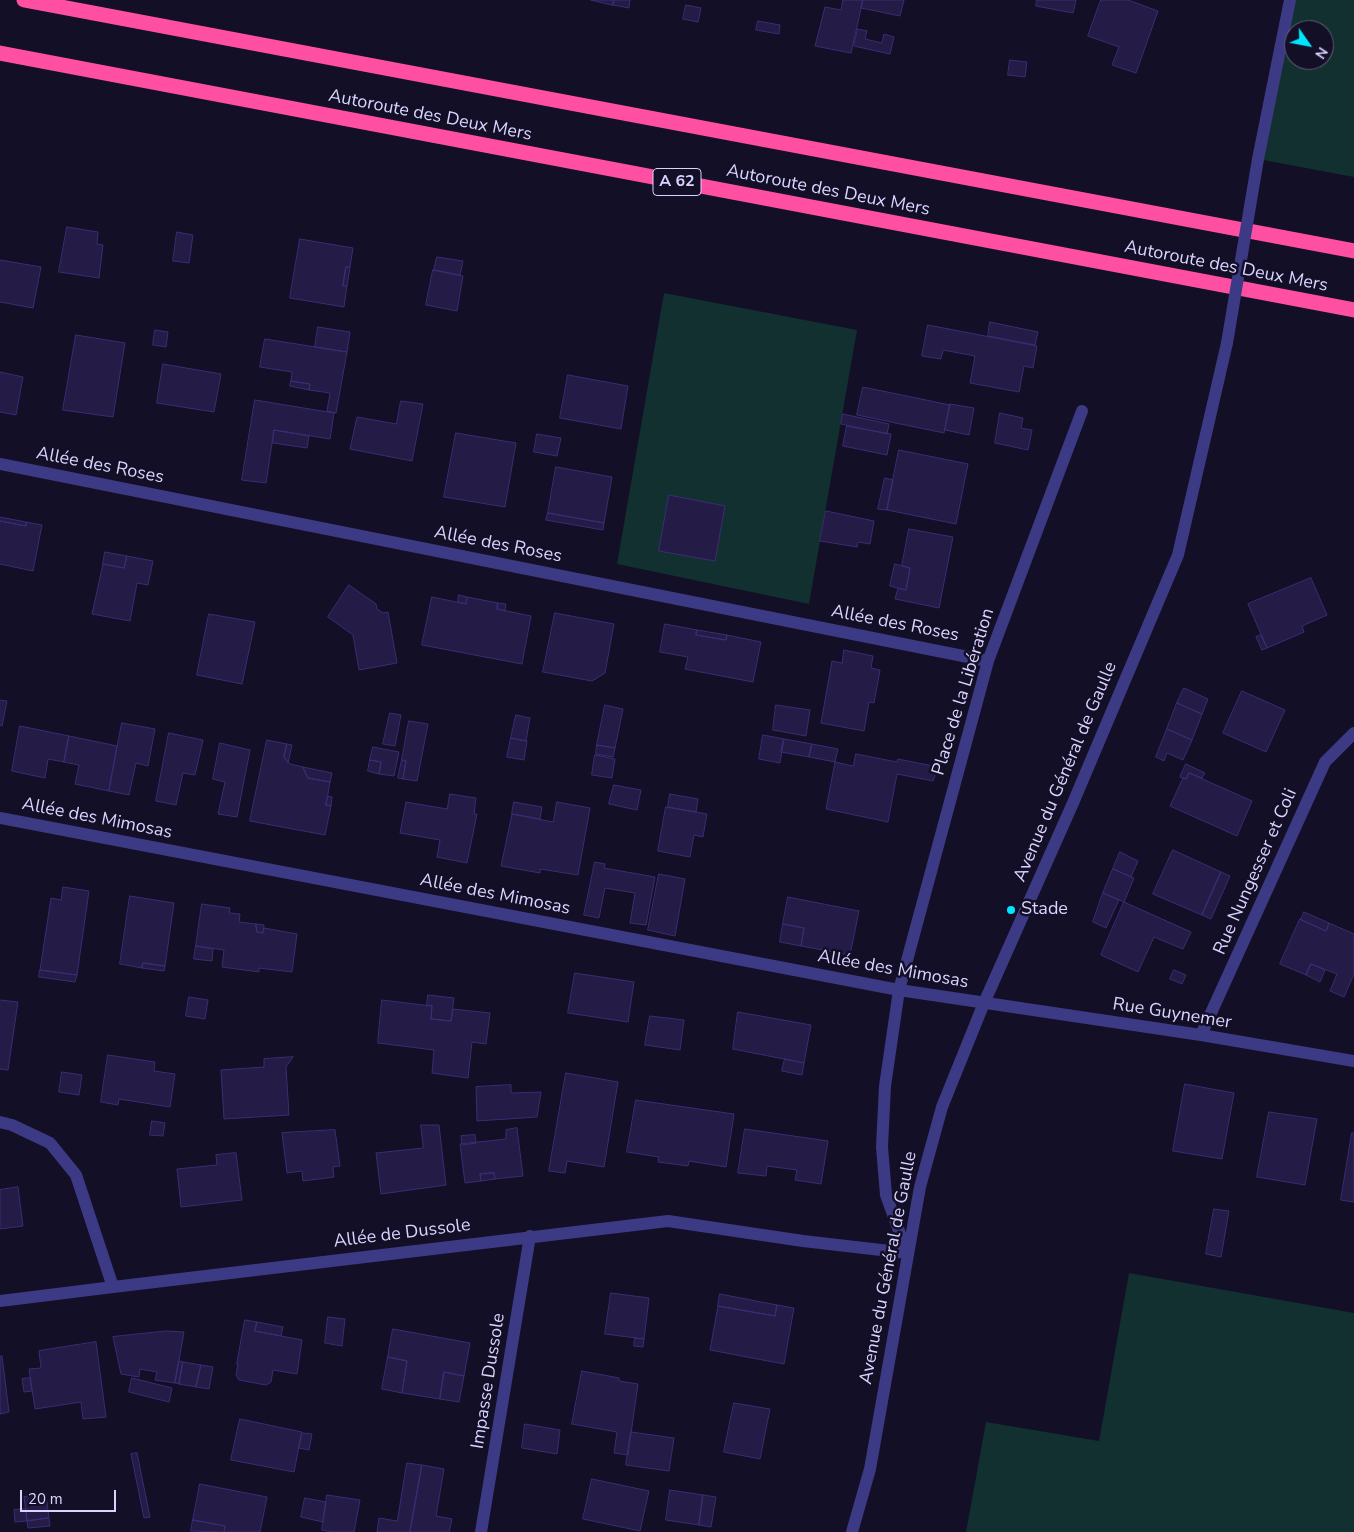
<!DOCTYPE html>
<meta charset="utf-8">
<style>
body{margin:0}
#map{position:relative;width:1354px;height:1532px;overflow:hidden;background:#130f26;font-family:"Nunito Sans",sans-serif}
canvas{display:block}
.north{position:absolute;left:1284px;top:20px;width:50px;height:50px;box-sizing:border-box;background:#130f26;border:1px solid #625e7d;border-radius:50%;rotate:123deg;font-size:14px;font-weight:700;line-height:20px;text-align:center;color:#d9d4ff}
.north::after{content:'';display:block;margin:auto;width:18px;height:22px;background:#00e5ff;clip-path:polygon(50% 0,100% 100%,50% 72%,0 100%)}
.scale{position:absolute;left:20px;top:1490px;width:96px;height:22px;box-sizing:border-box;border:2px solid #d9d4ff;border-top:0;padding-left:6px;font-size:15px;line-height:18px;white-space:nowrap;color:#d9d4ff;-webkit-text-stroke:4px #130f26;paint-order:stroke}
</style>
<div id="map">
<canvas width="1354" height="1532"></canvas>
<div class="north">N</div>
<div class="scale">20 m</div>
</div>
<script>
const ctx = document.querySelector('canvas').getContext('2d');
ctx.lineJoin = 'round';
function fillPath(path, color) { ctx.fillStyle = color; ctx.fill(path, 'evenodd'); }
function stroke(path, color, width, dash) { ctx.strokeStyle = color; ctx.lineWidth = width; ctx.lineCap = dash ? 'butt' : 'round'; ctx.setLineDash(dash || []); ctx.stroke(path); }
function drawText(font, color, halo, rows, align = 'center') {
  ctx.font = font + ' "Nunito Sans",sans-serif'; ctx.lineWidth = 5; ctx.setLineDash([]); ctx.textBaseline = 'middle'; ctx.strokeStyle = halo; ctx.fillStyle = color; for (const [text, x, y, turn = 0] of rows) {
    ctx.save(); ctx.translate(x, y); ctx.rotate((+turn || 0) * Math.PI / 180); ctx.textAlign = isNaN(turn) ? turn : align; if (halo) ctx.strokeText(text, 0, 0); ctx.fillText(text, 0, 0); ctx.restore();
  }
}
fillPath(new Path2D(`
 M1290,0H1354V177L1258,159ZM1294,30H1324V60H1294Z
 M664,293L857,330L809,604L617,564Z
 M1129,1273L1354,1313V1532H966L986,1422L1099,1441Z`), '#12302f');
const building = new Path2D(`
 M591,0H614L613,5Z
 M614,0H630L629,8L613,5Z
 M843,0H863L851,53L815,46L825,7L841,10Z
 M863,0H904L900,16L861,8Z
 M1037,0H1076L1073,13L1036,6Z
 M1101,0H1128L1158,11L1136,73L1112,65L1119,47L1088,36Z
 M686,5L701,8L698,22L683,19Z
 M758,21L780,25L779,34L756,30Z
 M858,29L867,31L865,39L882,43L884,34L894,37L890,54L854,46Z
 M1010,60L1027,62L1025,77L1008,75Z
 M67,227L98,232L97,244L103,245L99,278L59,272Z
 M177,232L193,235L189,263L173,261Z
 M300,239L353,248L350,267H346L343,286H347L344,307L290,298Z
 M437,257L463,261L460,275L434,270Z
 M0,260L41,267L33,308L0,302Z
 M346,267H350L347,286H343Z
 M433,270L463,276L457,311L426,305Z
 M990,322L1038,332L1035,345L988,336Z
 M928,325L1037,346L1033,368L1024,366L1019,392L970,383L975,356L943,350L941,359L922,356Z
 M318,327L350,332L347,352L315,347Z
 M155,330L168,332L166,347L153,345Z
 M76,335L125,343L113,417L63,410Z
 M265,339L347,352L336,413L327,411L330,393L309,390L310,384L291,381L292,372L260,367Z
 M163,364L221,374L214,412L157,403Z
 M0,372L23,377L16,415L0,412Z
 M568,375L628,386L621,429L560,418Z
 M291,381L310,384L309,390L290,386Z
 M863,387L950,405L944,433L857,415Z
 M255,400L334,413L330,439L274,430L266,483L242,480Z
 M401,401L423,404L412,461L350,449L357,417L396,424Z
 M950,404L974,408L969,435L945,430Z
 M1000,413L1023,418L1021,428L1032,430L1028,450L995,443Z
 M843,414L889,424L887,434L841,424Z
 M847,426L891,434L887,455L843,446Z
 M274,430L309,436L307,448L273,443Z
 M456,433L516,443L505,507L444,497Z
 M537,434L561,438L557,456L534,452Z
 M899,450L968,464L956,524L887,510Z
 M556,467L612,477L604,523L548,513Z
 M885,478L893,480L887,510L878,509Z
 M669,495L725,506L715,561L659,551Z
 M826,511L874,521L870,544L858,542L857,547L820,541Z
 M548,513L604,523L603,530L546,520Z
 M0,517L26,522V526L0,521Z
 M0,521L26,526V522L42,525L33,571L0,564Z
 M909,529L953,537L939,608L895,599L898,588L906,590L910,568L902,566Z
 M105,552L127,556L124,568L103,564Z
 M127,556L153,561L148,585L137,583L130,621L92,614L103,564L124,568Z
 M895,564L910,568L906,590L890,586Z
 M1311,578L1327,615L1302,626L1304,632L1267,648L1248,604Z
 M349,585L376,604L377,609L383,613L388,612L397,663L359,670L353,635L328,617Z
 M459,595L467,597L466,604L458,602Z
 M432,597L466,604L467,597L498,603L497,609L531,616L522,664L422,645Z
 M498,603L506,604L505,611L497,609Z
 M555,613L614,624L605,673L592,681L543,672Z
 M209,614L255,622L242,684L197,675Z
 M665,624L697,630L696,635L726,640L727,635L761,642L753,682L685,669L688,657L660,652Z
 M697,630L727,635L726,640L696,635Z
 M1261,635L1267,648L1262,650L1256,637Z
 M844,650L873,656L871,668L880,670L874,703L869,702L864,731L821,723L832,661L842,663Z
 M1184,688L1208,699L1202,714L1177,703Z
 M1242,691L1285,710L1266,752L1223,733Z
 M0,700L7,701L2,726L0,725Z
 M1177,703L1202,714L1192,740L1167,729Z
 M605,705L623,709L615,748L597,745Z
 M776,705L810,710L806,736L773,730Z
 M390,713L401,715L395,746L383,744Z
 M516,715L530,718L526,741L511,738Z
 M409,721L428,724L417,781L403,779L406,761L402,760Z
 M122,723L155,729L148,766L136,763L129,795L109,791Z
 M20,726L69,736L64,762L48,759L45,778L12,771Z
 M1167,729L1192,740L1183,760L1167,753L1164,761L1156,757Z
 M169,733L203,740L195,775L183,773L176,805L156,801Z
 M763,735L784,739L780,763L759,759Z
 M69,736L117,746L109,791L75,784L79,765L64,762Z
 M511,738L527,741L524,760L507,757Z
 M784,739L812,744L809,757L781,752Z
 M267,740L287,744L284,757L290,764L303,767L308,778L330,782L326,805L331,806L325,835L250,821Z
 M220,743L250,750L237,817L218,814L225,782L213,779Z
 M287,744L292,745L288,763L284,757Z
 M812,744L838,749L835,762L809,757Z
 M597,745L615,748L613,757L596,754Z
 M373,747L399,752L394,776L379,774L381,762L370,760Z
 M856,754L897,762L898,759L938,767L933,781L897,774L888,822L826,809L835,762L853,766Z
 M595,755L615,759L612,778L592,775Z
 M370,760L381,762L379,774L368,771Z
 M402,760L406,761L403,779L398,778Z
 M1186,764L1205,773L1202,778L1189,773L1186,779L1180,777Z
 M303,767L332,773L330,782L308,778Z
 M1189,773L1252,801L1237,836L1170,806L1183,778L1186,779Z
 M614,785L641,790L637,810L609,804Z
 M450,794L476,798L474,814H477L467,863L437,857L440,840L400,833L406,802L447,809Z
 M670,794L698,799L696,812L668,807Z
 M328,796L332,797L331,806L326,805Z
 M514,802L542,807L540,819L512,814Z
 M557,802L590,808L578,875L540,869V873L501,866L512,814L553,822Z
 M666,807L707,814L703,837L694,835L690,857L658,851Z
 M1173,850L1221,872L1202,915L1153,894Z
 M1120,852L1138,861L1131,877L1113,869Z
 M595,862L605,864L604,868L655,877L646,925L630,923L635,893L605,888L599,918L584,915Z
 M1113,869L1134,878L1124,902L1103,893Z
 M1221,872L1230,876L1211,919L1202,915Z
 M659,874L685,879L675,936L648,930Z
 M63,887L89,891L77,975L40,970L51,898L61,900Z
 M1103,893L1119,900L1106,928L1093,922Z
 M130,896L174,903L165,966L143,963L142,968L120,964Z
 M788,897L859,911L850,955L801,946L804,928L783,924Z
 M1124,902L1191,932L1183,949L1154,937L1138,972L1101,955Z
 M202,904L230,908L229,913L240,914L239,922L256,924L257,932L263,933L264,928L297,934L292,972L259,968V972L222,967L224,950L196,946Z
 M1304,912L1329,923L1326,931L1301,920Z
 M1300,919L1326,931L1329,923L1354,934V974L1344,997L1330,991L1337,974L1311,964L1306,975L1280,964Z
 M256,924L264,925L263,933L257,932Z
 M783,924L804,928L801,946L780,942Z
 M196,946L213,949L212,961L194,959Z
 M143,963L165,966L164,971L142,968Z
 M1311,964L1325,970L1320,982L1306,975Z
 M40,970L77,975L75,982L39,977Z
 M1174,970L1186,975L1182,984L1170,979Z
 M575,973L634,982L628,1022L568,1013Z
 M428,995L454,998L451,1021L431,1019L432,1006L427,1005Z
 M189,997L208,1000L205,1019L186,1016Z
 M0,1000L18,1002L8,1070L0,1069Z
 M382,1000L432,1006L431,1019L451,1021L453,1009L490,1013L486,1044L472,1042L468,1078L432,1073L434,1050L378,1043Z
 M738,1012L811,1025L804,1063L733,1049Z
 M650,1016L684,1020L680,1050L645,1045Z
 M108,1055L155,1062L154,1071L175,1074L170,1107L119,1099L118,1105L101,1102Z
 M293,1057L286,1067L289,1115L224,1119L221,1070L264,1067V1059Z
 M785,1059L804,1063L802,1075L782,1071Z
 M62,1072L82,1075L79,1095L59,1092Z
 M566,1073L618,1082L604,1167L567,1161L565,1173L549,1171Z
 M1185,1084L1234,1093L1222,1159L1173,1151Z
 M511,1085V1093L541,1092L537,1117L477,1121L476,1087Z
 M636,1100L734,1114L726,1167L689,1161L688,1166L658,1162L659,1157L627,1152Z
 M1269,1112L1317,1119L1305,1185L1257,1177Z
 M152,1121L165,1123L163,1136L150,1135Z
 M421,1125H439L446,1185L381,1194L376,1153L423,1148Z
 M517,1128L523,1176L495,1179L494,1173L480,1174L481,1181L465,1183L460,1144L506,1139V1130Z
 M745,1129L828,1141L821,1184L795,1180L797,1170L767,1166L766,1176L738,1173Z
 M335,1130L340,1166L333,1167L334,1177L303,1181L302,1171L287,1173L282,1133Z
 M1352,1133H1354V1202L1341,1200Z
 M475,1135L476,1143L462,1145L461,1136Z
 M236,1153L242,1200L181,1207L177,1169L217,1165L216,1155Z
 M494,1173L495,1179L481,1181L480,1174Z
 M18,1187L23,1226L0,1229V1190Z
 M1214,1209L1229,1211L1221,1257L1206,1254Z
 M611,1293L649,1298L644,1339L605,1334Z
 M720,1294L777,1305L775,1316L718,1306Z
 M777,1305L794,1308L784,1364L710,1350L718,1306L775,1316Z
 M328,1317L345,1319L342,1346L325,1343Z
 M245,1320L257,1322L255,1331L302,1340L297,1374L273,1370L271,1382L266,1385L239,1380L236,1375L238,1364H237Z
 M257,1322L283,1327L281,1336L255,1331Z
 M393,1329L470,1343L464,1376L444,1372L440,1399L402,1393L407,1361L388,1357Z
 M166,1331L184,1332L175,1383L155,1380L157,1372L140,1369L139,1377L121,1374L113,1337Z
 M635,1338L644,1339L643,1347L634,1346Z
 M96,1342L106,1417L83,1419L81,1402L35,1409L29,1369L41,1368L39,1351Z
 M2,1356L9,1412L0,1414V1357Z
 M388,1357L407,1361L402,1393L382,1389Z
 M179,1361L183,1362L179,1384L175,1383Z
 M183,1362L201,1365L196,1387L179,1384Z
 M201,1365L213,1367L209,1389L196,1387Z
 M582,1371L619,1378V1381L638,1384L628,1455L614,1453L617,1432L572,1424Z
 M444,1372L464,1376L459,1402L440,1399Z
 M30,1378L32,1391L24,1392L22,1379Z
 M132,1378L172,1388L169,1402L129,1392Z
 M734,1403L770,1409L760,1459L724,1452Z
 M240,1419L302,1432L294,1472L231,1460Z
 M525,1424L560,1430L557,1454L522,1448Z
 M631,1432L674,1438L669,1471L626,1465Z
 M302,1433L312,1434L309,1450L299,1448Z
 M137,1453L150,1517L144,1518L131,1454Z
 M407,1463L422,1465L410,1532H377L379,1518L397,1521Z
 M422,1465L444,1469L436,1516L452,1519L449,1532H410Z
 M592,1479L649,1491L640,1531L583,1519Z
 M200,1484L267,1497L260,1532H224L225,1526L193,1520Z
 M670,1490L703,1495L699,1525L666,1520Z
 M46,1494L49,1518L27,1521L24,1497Z
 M327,1495L360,1500L354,1532H334L322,1530Z
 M703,1495L716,1497L711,1527L699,1525Z
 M305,1498L326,1502L323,1522L301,1517Z
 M26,1509L27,1521L15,1522L14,1510Z
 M49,1518L50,1526L28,1528L27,1521Z
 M193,1520L225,1526L224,1532L191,1531Z`);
fillPath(building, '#241b47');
stroke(building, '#3b2d73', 1);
stroke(new Path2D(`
 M1258,159L1290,0
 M0,464L988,661
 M0,818L899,990L1201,1035L1354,1061
 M1201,1035L1325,762L1354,733
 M0,1122L12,1125L50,1143L76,1175L113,1287L668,1221L803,1241L907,1253L886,1195L882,1147L885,1086L899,990L988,661L1082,411
 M0,1301L113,1287
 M481,1532L530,1236
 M852,1532L870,1469L920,1187L942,1107L984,1003L1073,803L1178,555L1227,343`), '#3d3a85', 12);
stroke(new Path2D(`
 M24,0L1354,251
 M0,53L1354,310`), '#ff4fa3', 15);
stroke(new Path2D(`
 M1227,343L1258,159`), '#3d3a85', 12);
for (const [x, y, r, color] of [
 [1011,910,5,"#00e5ff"]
]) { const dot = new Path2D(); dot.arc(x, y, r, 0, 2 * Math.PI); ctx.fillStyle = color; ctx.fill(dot); stroke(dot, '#130f26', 2); }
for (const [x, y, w] of [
 [677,182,48]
]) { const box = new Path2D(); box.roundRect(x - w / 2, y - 13.5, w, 27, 4); ctx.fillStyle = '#130f26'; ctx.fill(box); stroke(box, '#d9d4ff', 1); }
drawText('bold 16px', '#d9d4ff', null, [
 ["A 62",677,182]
]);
drawText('18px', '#d9d4ff', '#130f26', [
 ["Autoroute des Deux Mers",430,116,11],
 ["Autoroute des Deux Mers",828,191,11],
 ["Autoroute des Deux Mers",1226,267,11],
 ["Allée des Roses",100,466,11],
 ["Allée des Roses",498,545,11],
 ["Allée des Roses",895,624,11],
 ["Place de la Libération",964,692,-73],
 ["Avenue du Général de Gaulle",1066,772,-67],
 ["Allée des Mimosas",97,819,11],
 ["Rue Nungesser et Coli",1256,872,-66],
 ["Allée des Mimosas",495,895,11],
 ["Allée des Mimosas",893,970,10],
 ["Rue Guynemer",1172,1014,9],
 ["Allée de Dussole",402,1234,-7],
 ["Avenue du Général de Gaulle",889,1268,-79],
 ["Impasse Dussole",489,1381,-81]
]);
drawText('18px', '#d9d4ff', '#130f26', [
 ["Stade",1021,910]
], 'left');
</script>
